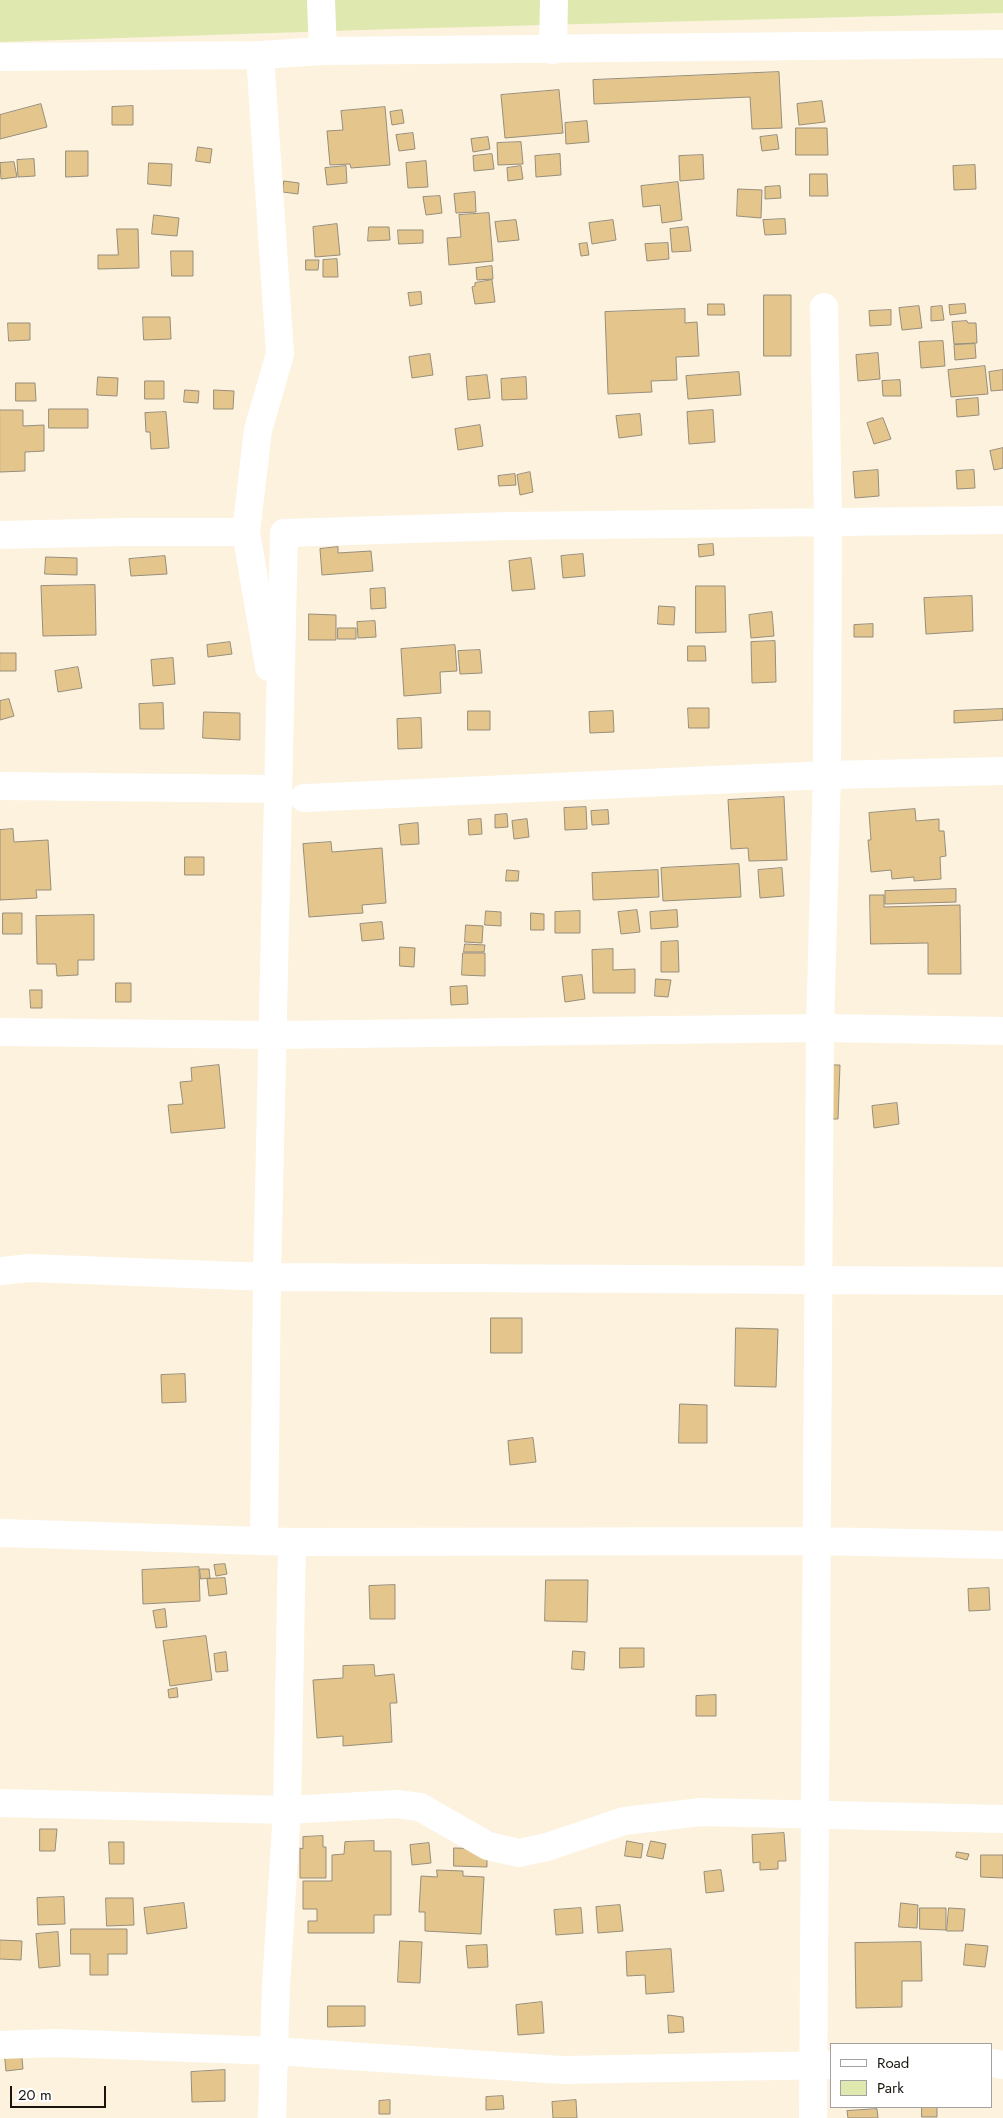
<!DOCTYPE html>
<style>
body{margin:0}
#map{position:relative;width:1003px;height:2118px;overflow:hidden;background:#fcf2de;font-family:Jost,sans-serif}
canvas{display:block}
.legend{position:absolute;left:830px;top:2043px;width:162px;height:65px;box-sizing:border-box;background:#fff;border:1px solid #a3a19f;margin:0;padding:6px 9px;list-style:none;font-size:15px;color:#19150e}
.legend li{display:flex;align-items:center;gap:10px;height:25px}
.legend b{width:25px;border:1px solid #a3a19f}
.scale{position:absolute;left:10px;top:2086px;width:96px;height:22px;box-sizing:border-box;border:2px solid #19150e;border-top:0;padding-left:6px;font-size:15px;line-height:18px;white-space:nowrap;color:#19150e;-webkit-text-stroke:4px #fff;paint-order:stroke}
</style>
<div id="map">
<canvas width="1003" height="2118"></canvas>
<ul class="legend">
<li><b style="height:6px;background:#fff"></b>Road</li>
<li><b style="height:14px;background:#dfe9af"></b>Park</li>
</ul>
<div class="scale">20 m</div>
</div>
<script>
const ctx = document.querySelector('canvas').getContext('2d');
ctx.lineJoin = 'round';
function fillPath(path, color) { ctx.fillStyle = color; ctx.fill(path, 'evenodd'); }
function stroke(path, color, width, dash) { ctx.strokeStyle = color; ctx.lineWidth = width; ctx.lineCap = dash ? 'butt' : 'round'; ctx.setLineDash(dash || []); ctx.stroke(path); }
fillPath(new Path2D(`
 M0,0H1003V13L393,29L0,42Z`), '#dfe9af');
const building = new Path2D(`
 M779,72L782,128L752,129L750,97L594,104L593,80Z
 M559,90L563,133L505,138L501,95Z
 M822,101L825,122L799,125L797,104Z
 M41,104L47,127L0,139V115Z
 M133,106V125H112V107Z
 M385,107L390,165L351,168L350,164L330,165L327,131L343,130L341,111Z
 M402,110L404,123L392,125L390,112Z
 M587,121L589,142L566,144L565,123Z
 M796,128H827L828,155H796Z
 M413,133L415,149L399,151L396,135Z
 M777,135L779,149L762,151L760,137Z
 M488,137L490,149L473,152L471,139Z
 M521,142L523,164L498,165L497,143Z
 M198,147L212,149L210,163L196,161Z
 M66,151H88V176L66,177Z
 M492,154L494,169L474,171L473,156Z
 M560,154L561,175L536,177L535,156Z
 M703,155L704,179L680,181L679,156Z
 M34,159L35,176L18,177L17,160Z
 M426,161L428,187L408,188L406,163Z
 M14,162L17,177L1,179L0,163Z
 M149,163L172,164L171,186L148,184Z
 M975,165L976,189L954,190L953,166Z
 M346,166L347,183L327,185L325,168Z
 M521,166L523,179L508,181L507,168Z
 M810,174H827L828,196H810Z
 M284,181L299,183L298,194L283,192Z
 M678,182L682,220L662,223L660,205L643,207L641,186Z
 M780,186L781,198L765,199V187Z
 M738,189L762,190L761,218L737,216Z
 M475,192L476,212L456,213L454,194Z
 M440,196L442,213L426,215L423,197Z
 M489,213L493,261L449,265L447,238L461,237L459,215Z
 M154,215L179,218L177,236L152,234Z
 M785,219L786,234L765,235L763,220Z
 M516,220L519,240L498,242L495,222Z
 M613,220L616,240L592,244L589,223Z
 M337,224L340,255L315,257L313,227Z
 M369,227H389L390,240L368,241Z
 M688,227L691,251L672,252L670,229Z
 M117,229H138L139,268L98,269V255H118Z
 M398,230H423V243L399,244Z
 M587,243L589,255L581,256L579,244Z
 M668,243L669,259L647,261L645,244Z
 M171,251H193V276H172Z
 M337,259L338,277H323V260Z
 M306,260H319L318,270H306Z
 M492,266L493,279L477,280L476,268Z
 M492,280L495,302L475,304L472,287L475,286V283Z
 M421,292L422,304L410,306L408,293Z
 M764,295H791V356H764Z
 M708,304H724L725,315H708Z
 M965,304L966,313L950,315L949,305Z
 M919,306L922,328L902,330L899,308Z
 M942,306L944,320L931,321V307Z
 M685,309V323L697,322L699,356L676,357L677,380L651,381L652,392L608,394L605,312Z
 M891,310V325L870,326L869,311Z
 M143,317H170L171,339L144,340Z
 M967,321L968,323H976L977,343L954,344L952,322Z
 M8,323H30V340L9,341Z
 M943,341L945,366L921,368L919,342Z
 M975,344L976,358L955,360L954,345Z
 M878,353L880,379L858,381L856,355Z
 M430,354L433,375L412,378L409,357Z
 M985,366L988,394L951,397L948,370Z
 M1003,370V390L991,391L989,372Z
 M739,372L741,395L688,399L686,376Z
 M487,375L490,398L468,400L466,377Z
 M98,377L118,378L117,396L97,395Z
 M526,377L527,399L502,400L501,379Z
 M900,380L901,396H883L882,381Z
 M145,381H164V399H145Z
 M16,383H35L36,401H16Z
 M185,390L199,391L198,403L184,402Z
 M214,390L234,391L233,409H214Z
 M978,398L979,415L957,417L956,400Z
 M49,409H88V428H49Z
 M0,410H23V426L44,425V451L25,452V471L0,472Z
 M713,410L715,442L689,444L687,412Z
 M166,412L169,448L151,449L150,432H146L145,413Z
 M640,414L642,435L619,438L616,416Z
 M883,418L891,439L874,444L867,423Z
 M480,425L483,446L458,450L455,429Z
 M1003,448V468L994,470L990,451Z
 M878,470L879,496L855,498L853,472Z
 M974,470L975,488L957,489L956,471Z
 M530,472L533,492L520,495L517,475Z
 M515,474L516,485L499,486L498,476Z
 M713,544L714,555L699,557L698,545Z
 M338,547V553L371,551L373,571L322,575L320,549Z
 M583,554L585,576L563,578L561,556Z
 M165,556L167,574L131,576L129,559Z
 M46,557L77,558V575L45,574Z
 M531,558L535,589L512,591L509,561Z
 M95,585L96,635L43,636L41,586Z
 M696,586H725L726,632L696,633Z
 M385,588L386,608L371,609L370,589Z
 M972,596L973,631L926,634L924,598Z
 M659,606L675,607L674,625L658,624Z
 M772,612L774,636L751,638L749,615Z
 M309,614L336,615V640H309Z
 M375,621L376,637L358,638L357,622Z
 M873,624V637H854V625Z
 M338,628H356V639H338Z
 M775,641L776,682L752,683L751,642Z
 M230,642L232,654L208,657L207,645Z
 M455,645L457,671L440,672L441,693L404,696L401,649Z
 M688,646H705L706,661H688Z
 M480,650L482,673L460,674L458,651Z
 M0,653H16V671H0Z
 M173,658L175,684L153,686L151,660Z
 M78,667L82,688L58,692L55,671Z
 M9,699L14,716L0,720V701Z
 M163,703L164,729H140L139,704Z
 M688,708H709V728H689Z
 M1003,709V720L954,723V711Z
 M468,711H490V730H468Z
 M613,711L614,732L590,733L589,712Z
 M204,712L240,713V740L203,738Z
 M421,718L422,748L398,749L397,719Z
 M784,797L787,860L749,861L748,848L731,849L728,800Z
 M586,807L587,829L565,830L564,808Z
 M915,809L916,821L939,819V831H944L946,856L940,857L941,879L914,881V877L892,879L891,870L871,872L868,840H871L869,813Z
 M608,810L609,824L592,825L591,811Z
 M507,814L508,827L495,828V815Z
 M481,819L482,834L469,835L468,820Z
 M527,819L529,837L514,839L512,821Z
 M418,823L419,844L401,845L399,825Z
 M13,829L14,842L48,840L51,890H36L37,898L0,900V830Z
 M331,842L332,852L382,848L386,903L362,905L363,913L309,917L303,844Z
 M185,857H204V875H185Z
 M739,864L741,897L663,901L661,868Z
 M782,868L784,896L760,898L758,870Z
 M507,870L519,871L518,881H506Z
 M658,870L659,897L593,900L592,873Z
 M956,889V902L885,904V891Z
 M870,895H884V907L960,905L961,974H928V943L871,944Z
 M637,910L640,932L621,934L618,912Z
 M677,910L678,927L651,929L650,912Z
 M486,911L501,912V926L485,925Z
 M580,911V933H555V912Z
 M3,913H22V934H3Z
 M531,913L544,914V930H531Z
 M94,915V960H78V975L57,976L56,964H37L36,916Z
 M382,922L384,939L362,941L360,924Z
 M466,925L483,926L482,943L465,942Z
 M678,941L679,972H661V942Z
 M465,944L485,945L484,952H464Z
 M400,947L415,948L414,967L400,966Z
 M613,949V970L635,969V993H593L592,950Z
 M463,953H485V976L462,975Z
 M582,975L585,999L565,1002L562,977Z
 M656,979L671,980L668,997L655,996Z
 M116,983H131V1002H116Z
 M467,986L468,1004L451,1005L450,987Z
 M30,990H42V1008H31Z
 M219,1065L225,1128L171,1133L168,1105L183,1104L180,1082L192,1081L191,1068Z
 M825,1065H840L838,1119H824Z
 M897,1103L899,1124L874,1128L872,1106Z
 M491,1318H522V1353H491Z
 M736,1328L778,1329L776,1387L735,1386Z
 M185,1374L186,1402L162,1403L161,1375Z
 M680,1404L707,1405V1443H679Z
 M533,1438L536,1462L510,1465L508,1441Z
 M225,1564L227,1574L216,1576L214,1565Z
 M199,1567L200,1601L143,1604L142,1570Z
 M200,1569H209L210,1578L201,1579Z
 M225,1578L227,1594L209,1596L207,1579Z
 M546,1580H588L587,1622L545,1621Z
 M395,1585V1619H370L369,1586Z
 M989,1588L990,1610L969,1611L968,1589Z
 M165,1609L167,1627L156,1628L153,1611Z
 M206,1636L212,1680L170,1686L163,1641Z
 M620,1648H644V1667L620,1668Z
 M573,1651L585,1652L584,1670L572,1669Z
 M226,1652L228,1671L216,1672L214,1654Z
 M374,1665L375,1676L394,1674L397,1703H390L392,1742L343,1746V1736L317,1738L313,1680L343,1678V1666Z
 M177,1688L178,1697L169,1698L168,1690Z
 M716,1695V1716H696V1696Z
 M40,1829H57L55,1851H40Z
 M784,1833L786,1861H778V1869L760,1870V1862L753,1863L752,1835Z
 M323,1836V1847H326V1878H300V1848L303,1849V1837Z
 M374,1841V1851H391V1915H374V1933H308V1921H317V1909H303V1881H332V1855L344,1854L345,1842Z
 M627,1841L643,1844L641,1858L625,1856Z
 M651,1841L666,1844L663,1859L647,1856Z
 M109,1842H124V1864H110Z
 M429,1843L431,1863L412,1865L410,1845Z
 M454,1848L487,1849V1867L454,1866Z
 M957,1852L969,1854L967,1860L956,1857Z
 M981,1855H1003V1878L981,1877Z
 M437,1870L463,1871V1876L484,1877L481,1934L425,1931V1912H419L421,1876L437,1877Z
 M721,1870L724,1891L706,1893L704,1872Z
 M64,1897L65,1924L38,1925L37,1898Z
 M106,1898H133L134,1925L107,1926Z
 M184,1903L187,1928L147,1934L144,1908Z
 M901,1903L918,1905L917,1928L899,1927Z
 M620,1905L623,1931L598,1933L596,1907Z
 M581,1908L583,1933L556,1935L554,1910Z
 M920,1908H946V1930L920,1929Z
 M949,1908L965,1909L963,1931H947Z
 M71,1929H127V1954H108V1975H90V1954H71Z
 M58,1932L60,1966L39,1968L36,1934Z
 M0,1940L22,1941L21,1960L0,1959Z
 M400,1941L422,1942L420,1983L398,1982Z
 M921,1942L922,1981H902V2007L856,2008L855,1943Z
 M966,1944L988,1946L985,1967L964,1965Z
 M487,1945L488,1967L468,1968L466,1946Z
 M671,1949L674,1992L646,1994L645,1975L627,1976L626,1952Z
 M542,2002L544,2033L518,2035L516,2005Z
 M328,2006H365V2026L328,2027Z
 M668,2015L683,2017L684,2032L669,2033Z
 M21,2048L23,2069L6,2071L4,2050Z
 M225,2070V2101L192,2102L191,2072Z
 M503,2096L504,2109L486,2110V2097Z
 M390,2100V2114H379V2101Z
 M576,2100L577,2118H553L552,2102Z
 M922,2107H937V2117H922Z
 M877,2109L878,2118H848L847,2111Z`);
fillPath(building, '#e4c68c');
stroke(building, '#978d7b', 1);
stroke(new Path2D(`
 M321,0L323,51
 M553,50L554,0
 M260,55L280,354L258,430L246,532L269,667
 M0,57L260,55L323,51L1003,44
 M0,535L126,532H246
 M0,786L278,789
 M304,798L827,775L1003,771
 M0,1032L273,1035L820,1028L1003,1031
 M0,1271L30,1268L267,1277L1003,1281
 M0,1533L292,1542L816,1541L1003,1545
 M264,1540L267,1277L284,533L510,526L1003,520
 M0,1803L287,1810L396,1804L420,1807L488,1846L519,1853L547,1847L624,1821L701,1812L1003,1819
 M0,2045L55,2043L274,2051L562,2070L832,2065
 M992,2063L1003,2065
 M272,2118L276,1986L287,1810L292,1542
 M813,2118L820,1028L827,775L828,522L824,307`), '#fff', 28);
</script>
